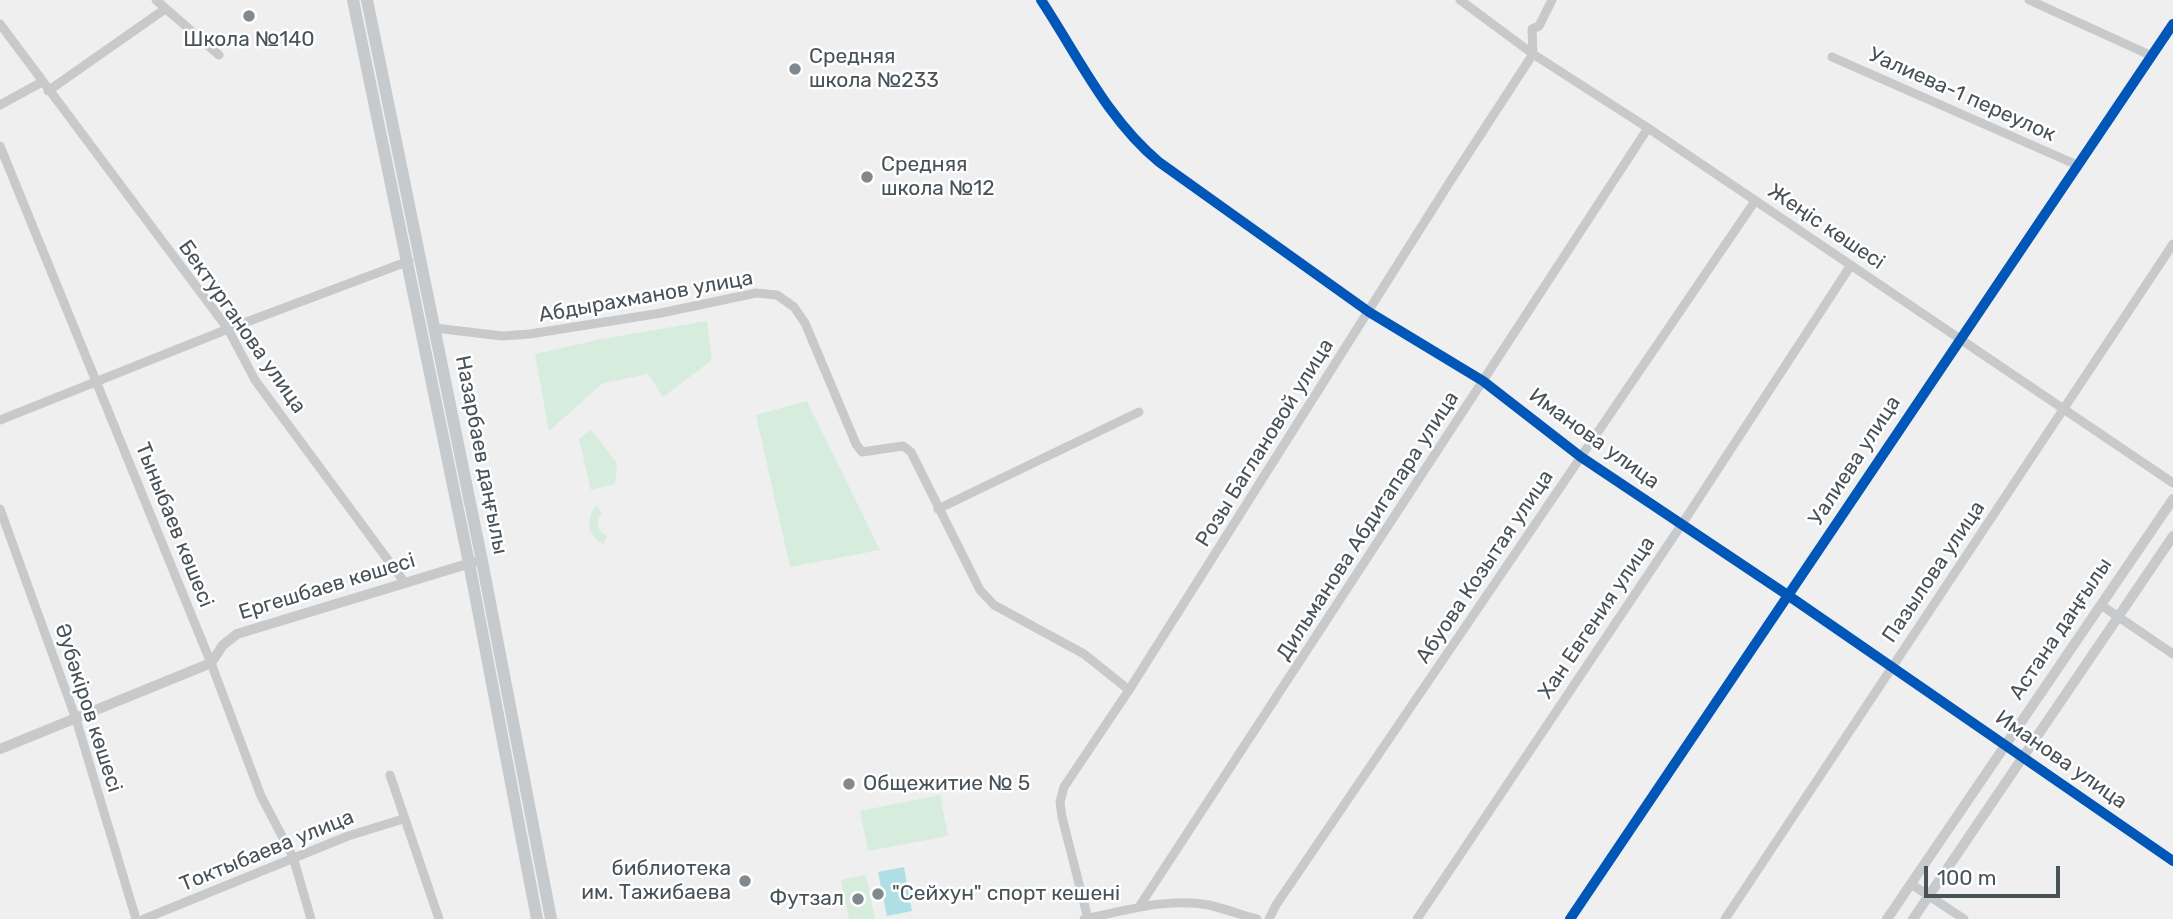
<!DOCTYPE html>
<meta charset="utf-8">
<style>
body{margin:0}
#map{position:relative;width:2173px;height:919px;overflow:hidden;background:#efefef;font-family:Rubik,sans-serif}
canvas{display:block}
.scale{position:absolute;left:1924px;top:866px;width:136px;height:32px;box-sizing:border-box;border:4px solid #485259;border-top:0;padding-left:9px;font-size:21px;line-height:24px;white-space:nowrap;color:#485259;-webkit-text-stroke:5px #fff;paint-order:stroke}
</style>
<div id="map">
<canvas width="2173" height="919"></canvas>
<div class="scale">100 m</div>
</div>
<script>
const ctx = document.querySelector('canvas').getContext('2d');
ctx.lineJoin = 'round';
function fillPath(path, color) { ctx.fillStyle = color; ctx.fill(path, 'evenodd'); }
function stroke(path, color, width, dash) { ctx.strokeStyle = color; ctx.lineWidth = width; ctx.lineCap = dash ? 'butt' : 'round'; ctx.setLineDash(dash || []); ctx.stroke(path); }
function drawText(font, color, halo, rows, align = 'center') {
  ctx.font = font + ' Rubik,sans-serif'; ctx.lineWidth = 5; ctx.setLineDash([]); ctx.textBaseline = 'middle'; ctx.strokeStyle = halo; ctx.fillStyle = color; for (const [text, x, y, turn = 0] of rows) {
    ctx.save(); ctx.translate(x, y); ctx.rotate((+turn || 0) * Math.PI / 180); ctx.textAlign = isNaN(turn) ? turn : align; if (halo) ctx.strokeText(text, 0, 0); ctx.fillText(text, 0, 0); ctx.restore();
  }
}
fillPath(new Path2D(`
 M707,321L712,360L663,397L648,374L603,383L549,431L535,354L602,339Z
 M807,401L880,550L790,567L756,415Z
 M591,430L617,463L615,484L591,490L579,439Z
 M596,506L602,512C595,521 597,531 607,536L603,544C587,535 585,520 596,506Z
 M940,795L948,836L868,851L860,811Z
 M866,875L875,919H849L841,880Z`), '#d6ecdd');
fillPath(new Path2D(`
 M904,867L912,911L887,916L878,872Z`), '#afdee5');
stroke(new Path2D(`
 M156,0L219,55
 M1041,0C1078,56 1107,119 1159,162L1369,312L1483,381L1581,457L1789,596L2173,861
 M1460,0L1533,54L1648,128L2173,483
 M2029,0L2152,56
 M0,24L228,329L255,380L405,583
 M1832,57L2077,165
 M48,91L165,9
 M0,105L42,82
 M0,146L211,663L261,796L293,857L311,919
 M435,328L502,336L530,334L661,313L756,293L777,295L794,307L805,323L856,444L862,452L903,446L911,452L980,590L994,605L1084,654L1129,690
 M0,420L228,329L409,261
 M0,509L76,719L136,919
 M938,509L1139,412
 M2101,605L2173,654
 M390,775L439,919
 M1911,884L1964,919
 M1139,907L1648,128
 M144,919L348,836L403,819
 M1084,919C1125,911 1168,897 1209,905C1226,909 1241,915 1257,919
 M1088,919L1062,817L1060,802L1064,787L1129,690L1451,180L1533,54L1532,29L1539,26L1552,0
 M1269,919L1276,905L1755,201
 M1417,919L1682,524L1851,265
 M1570,919L2173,24
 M1725,919L2173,244`), '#c7c9ca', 9);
stroke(new Path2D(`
 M0,749L211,663L223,645L237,634L474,562
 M1887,919L2173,499
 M1913,919L2173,536`), '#c7c9ca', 10);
stroke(new Path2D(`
 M353,0L469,563L537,919
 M367,0L482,561L551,919`), '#c7cacc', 12);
stroke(new Path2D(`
 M1041,0C1078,56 1107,119 1159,162L1369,312L1483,381L1581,457L1789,596L2173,861
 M1570,919L2173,24`), '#0057b8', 10);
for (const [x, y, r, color] of [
 [249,16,7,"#82898e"],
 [795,69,7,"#82898e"],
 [867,177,7,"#82898e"],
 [849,784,7,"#82898e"],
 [745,881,7,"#82898e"],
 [878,894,7,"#82898e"],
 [858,899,7,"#82898e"]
]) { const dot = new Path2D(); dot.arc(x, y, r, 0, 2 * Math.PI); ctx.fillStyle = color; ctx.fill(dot); stroke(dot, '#fff', 2.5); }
drawText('21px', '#485259', '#fff', [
 ["Школа №140",249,40,"center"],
 ["Средняя",809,57],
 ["школа №233",809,81],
 ["Средняя",881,165],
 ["школа №12",881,189],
 ["Общежитие № 5",863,784],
 ["библиотека",731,869,"right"],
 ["им. Тажибаева",731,893,"right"],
 ["\"Сейхун\" спорт кешені",892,894],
 ["Футзал",844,899,"right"]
], 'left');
drawText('21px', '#485259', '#fff', [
 ["Уалиева-1 переулок",1962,95,24],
 ["Жеңіс көшесі",1826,227,34],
 ["Абдырахманов улица",646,297,-10],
 ["Бектурганова улица",242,327,55],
 ["Иманова улица",1594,439,36],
 ["Розы Баглановой улица",1265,443,-58],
 ["Назарбаев даңғылы",481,455,79],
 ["Уалиева улица",1855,461,-57],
 ["Тыныбаев көшесі",174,525,68],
 ["Дильманова Абдигапара улица",1368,526,-57],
 ["Абуова Козытая улица",1485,567,-56],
 ["Пазылова улица",1934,572,-56],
 ["Ергешбаев көшесі",327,587,-17],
 ["Хан Евгения улица",1597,618,-56],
 ["Астана даңғылы",2061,629,-56],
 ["Әубәкіров көшесі",88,708,72],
 ["Иманова улица",2061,760,35],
 ["Токтыбаева улица",267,851,-22]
]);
</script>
